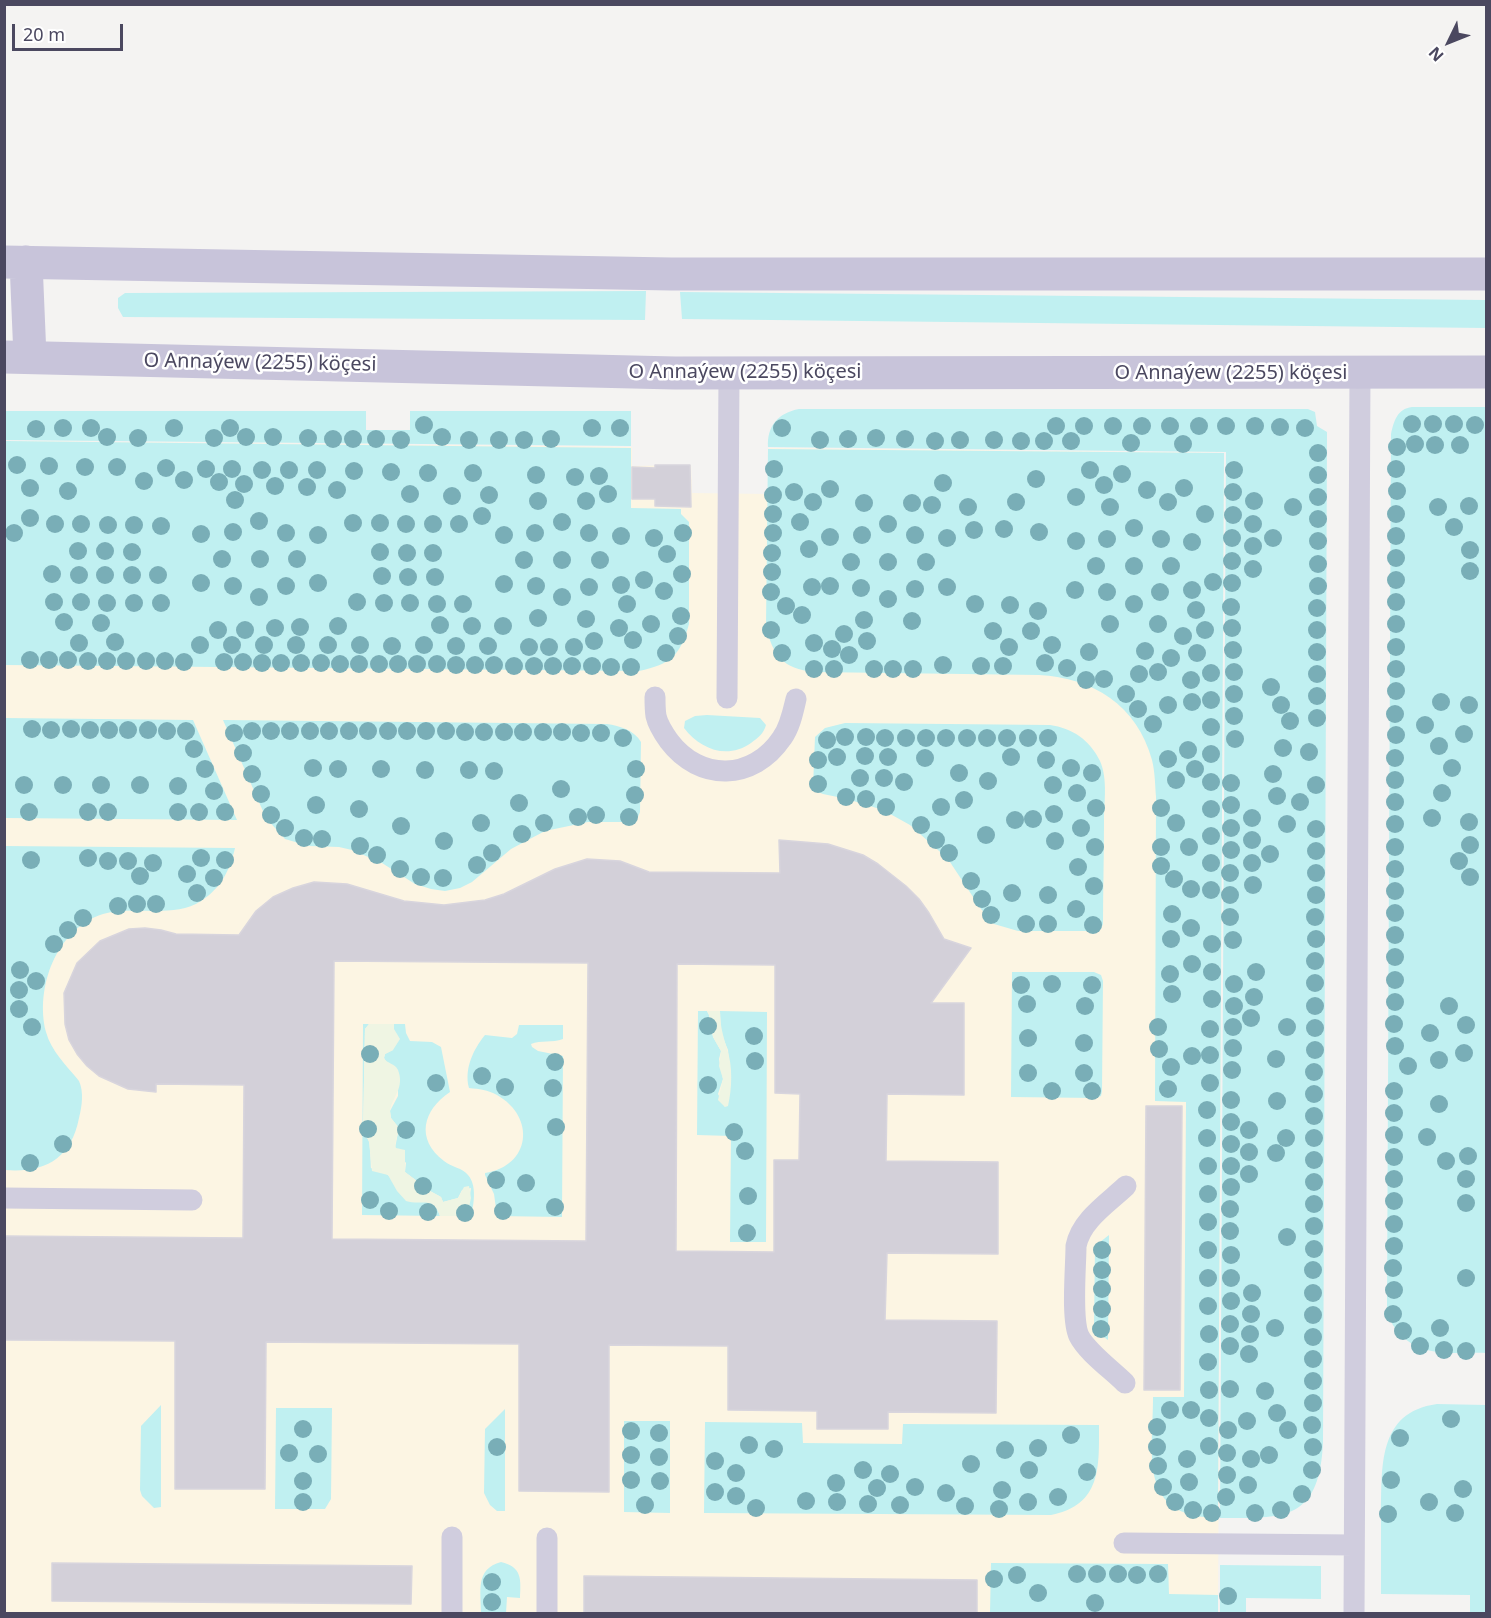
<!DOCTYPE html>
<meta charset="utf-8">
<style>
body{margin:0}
#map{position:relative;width:1491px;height:1618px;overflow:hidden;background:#f4f3f2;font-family:"Noto Sans",sans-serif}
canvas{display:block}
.frame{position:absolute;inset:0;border:6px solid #4b4860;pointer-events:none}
.north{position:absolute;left:1419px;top:12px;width:60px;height:60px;-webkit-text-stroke:4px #fff;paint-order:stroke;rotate:227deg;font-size:16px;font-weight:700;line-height:24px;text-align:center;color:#4b4860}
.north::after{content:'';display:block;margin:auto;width:21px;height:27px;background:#4b4860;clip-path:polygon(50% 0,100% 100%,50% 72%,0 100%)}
.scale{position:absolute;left:12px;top:24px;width:111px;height:27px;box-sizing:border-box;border:3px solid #4b4860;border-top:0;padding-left:8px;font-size:18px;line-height:21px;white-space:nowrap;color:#4b4860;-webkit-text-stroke:4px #fff;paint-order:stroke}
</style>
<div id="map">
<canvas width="1491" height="1618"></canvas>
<div class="frame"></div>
<div class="north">N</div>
<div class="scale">20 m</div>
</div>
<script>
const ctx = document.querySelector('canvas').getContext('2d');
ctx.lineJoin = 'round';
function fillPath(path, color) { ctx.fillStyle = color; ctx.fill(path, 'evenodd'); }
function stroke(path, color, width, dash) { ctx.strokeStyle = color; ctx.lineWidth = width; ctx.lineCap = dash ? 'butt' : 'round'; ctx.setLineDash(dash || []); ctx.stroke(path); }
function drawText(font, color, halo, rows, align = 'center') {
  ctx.font = font + ' "Noto Sans",sans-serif'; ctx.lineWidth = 5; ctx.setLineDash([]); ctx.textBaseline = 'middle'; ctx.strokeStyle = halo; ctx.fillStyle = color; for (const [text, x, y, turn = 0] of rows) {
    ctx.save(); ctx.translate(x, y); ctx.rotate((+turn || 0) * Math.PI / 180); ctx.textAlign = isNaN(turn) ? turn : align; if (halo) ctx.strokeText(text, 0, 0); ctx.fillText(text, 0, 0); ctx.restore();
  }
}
fillPath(new Path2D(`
 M5,441L632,447V466L691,465L692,493L768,494L769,448L1224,453L1218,1613L5,1614Z`), '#fcf5e3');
fillPath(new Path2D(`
 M646,291L645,320L123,317L118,308V298L125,293Z
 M680,292L1486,300V328L682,319Z
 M1412,407H1486V1353C1457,1352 1424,1358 1402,1336C1393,1327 1388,1319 1387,1307L1391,434C1394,421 1397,409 1412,407Z
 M799,409H1308L1315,412L1317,426L1327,432L1323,1443C1319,1521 1285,1518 1220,1518L1226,452L768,447C767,426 778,413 799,409Z
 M5,411H366V430H410V411H631V446L5,440Z
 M5,441L631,448V508L681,509V514L689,522V624C680,656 671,664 639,671L5,665Z
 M768,449L1224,453L1218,1518C1137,1517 1153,1456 1153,1397H1184L1186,1102L1155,1101L1156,797C1155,784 1155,772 1152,760C1137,705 1093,678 1039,675L814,672C783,669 772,655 766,625Z
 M707,715L760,718L766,725C764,733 758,738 751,743C727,760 700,749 684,728L685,721L695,716Z
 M5,718L193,720L237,820L5,818Z
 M223,720L607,724C620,726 634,730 641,742L640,812L638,817L632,822H588L545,831L511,849L472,882L460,888L445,891L431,889L415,884L382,863L352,850L339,847L309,846L285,839L266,818Z
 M845,723L1050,725C1072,728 1090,740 1100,761C1108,779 1104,803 1104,821C1104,856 1103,890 1103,924L1101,929L1096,931H1018L994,924L981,909L948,859L910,825L883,810L847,799L823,794L818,792L813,787L815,737L825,728Z
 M5,846L235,848C230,870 221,888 201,901C173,919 134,905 103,914C56,929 35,988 46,1032C51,1051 67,1066 79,1081C84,1092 82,1106 79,1118C71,1159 45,1173 5,1170Z
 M1012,972H1094L1101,975L1103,981L1102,1091L1101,1096L1096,1098L1011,1097Z
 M698,1011H707L709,1015L713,1037L721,1051L719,1059L723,1079L718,1094L725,1107L729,1061L728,1050L721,1033L720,1011L767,1012L766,1242H730L731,1136L697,1135Z
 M363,1024H369L365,1029L363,1132C365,1136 368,1138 369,1142C370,1144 371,1166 371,1168L385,1173L426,1202C434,1202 438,1209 440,1216L362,1215Z
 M394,1024H405L406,1033L410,1041L432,1042L441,1047L450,1092C423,1110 415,1139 444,1161C451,1167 463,1168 468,1175C477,1185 474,1204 471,1216H467L471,1188L462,1190L458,1198L443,1202L441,1197L430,1191L405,1172L406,1163L395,1148L399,1128L391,1118L390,1111L398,1096V1071L392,1065L387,1063L384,1058L385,1054L393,1050Z
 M519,1025H563V1039C552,1043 541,1040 531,1044L532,1047L538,1051L563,1056L562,1217L497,1216L494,1194L485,1175V1173C531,1166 536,1117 497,1095C488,1090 479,1089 469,1088C464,1069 473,1050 485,1035L512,1038L517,1034Z
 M1109,1235L1108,1340L1097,1332L1094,1325L1095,1246Z
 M1437,1404L1486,1405V1613H1470V1595L1381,1594C1381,1568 1381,1541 1381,1515C1382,1468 1377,1412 1437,1404Z
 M161,1405V1507L154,1508L142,1496L140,1490L141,1426Z
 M276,1408H332L331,1499L325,1509H275Z
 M505,1409V1511H497L490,1505L484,1493L485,1429Z
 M624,1421H670V1513L624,1512Z
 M705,1422L802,1423L803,1443L902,1444L903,1424L1099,1425C1099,1466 1102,1505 1051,1515L704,1513Z
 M501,1562C522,1567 521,1579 520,1598L507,1597L506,1613H481C481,1591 475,1569 501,1562Z
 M991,1563L1168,1564L1169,1594L1218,1595V1613H990Z
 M1220,1565L1321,1566V1599L1246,1598V1613H1220Z`), '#c0f0f1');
fillPath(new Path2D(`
 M707,1011H720C720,1026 723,1035 727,1049C733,1066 732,1089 728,1106L725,1107L718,1100L723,1079L719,1066L721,1051L713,1037L709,1015Z
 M369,1024H394V1029L400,1039L393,1050L385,1054L384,1058C387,1064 395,1063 398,1070C405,1088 392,1097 390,1111L391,1118L399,1128L395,1145L396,1148L405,1150V1172L430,1191L441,1197L443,1202L458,1198L464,1187L469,1186L471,1198L467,1216H440C433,1195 422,1206 406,1201L397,1191L388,1175L372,1171L369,1141L363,1132L365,1029Z`), '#eff5e3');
const building = new Path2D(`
 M655,465H690L691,507L655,506V499H632V467L655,468Z
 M779,840L828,844L863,855L878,864L906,886L919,899L929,913L944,939L971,948L931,1003H964V1095L887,1094L886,1161L998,1162V1254L887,1253L885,1320L997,1321L996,1413L888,1412V1429H817V1411L728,1410V1346L609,1345V1492L519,1491V1344L266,1342L265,1489H175V1341L4,1340V1236L243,1238L244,1085L156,1084V1092L128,1089L99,1076L87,1066L77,1054L69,1040L65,1024L64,993L77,963L100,941L129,929L145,928L161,930L176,934L239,935L256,911L273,897L293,888L314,882L347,884L404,901L444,905L485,900L504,894L555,869L587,859L620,861L649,872L780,873ZM334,961L588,963L586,1241L332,1239ZM677,964L775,965V1093L800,1094L799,1160H774V1252L676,1251Z
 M1146,1106H1182L1180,1390H1144Z
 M52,1563L412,1566L411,1604L52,1601Z
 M584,1576L977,1580V1614H584Z`);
fillPath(building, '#d3d0d9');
stroke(building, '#d8d5dd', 1.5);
stroke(new Path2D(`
 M655,697C655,703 655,710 656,716C658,725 664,734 669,741C700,782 753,781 782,738C790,727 793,712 796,699
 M727,698L729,373
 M4,1198L192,1200
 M1125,1383C1112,1370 1087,1352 1079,1336C1071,1319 1076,1267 1076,1246C1081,1220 1108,1203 1126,1186
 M1124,1543L1354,1545
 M452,1614V1537
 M547,1614V1538
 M1354,1614L1360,372`), '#d0cdde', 21);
stroke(new Path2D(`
 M4,262L671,274H1486
 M26,262L30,357
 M4,357L675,373L1486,372`), '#c8c4da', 33);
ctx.fillStyle = '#79aeb7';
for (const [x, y] of [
 [1412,424],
 [1433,424],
 [1454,424],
 [424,425],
 [1475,425],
 [1056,426],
 [1084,426],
 [1113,426],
 [1142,426],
 [1170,426],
 [1199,426],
 [1226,426],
 [1255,426],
 [1280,427],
 [63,428],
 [91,428],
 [174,428],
 [230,428],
 [592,428],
 [620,428],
 [782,428],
 [1305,428],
 [36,429],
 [107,437],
 [246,437],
 [273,437],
 [442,437],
 [138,438],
 [214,438],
 [308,438],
 [876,438],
 [333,439],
 [353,439],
 [376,439],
 [551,439],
 [848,439],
 [905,439],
 [401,440],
 [469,440],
 [499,440],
 [524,440],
 [820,440],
 [960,440],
 [994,440],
 [935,441],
 [1021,441],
 [1044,441],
 [1071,441],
 [1131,443],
 [1183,444],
 [1415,444],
 [1435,445],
 [1460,445],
 [1397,447],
 [1318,453],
 [17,465],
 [49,466],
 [85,467],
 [117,467],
 [166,468],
 [206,469],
 [232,469],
 [774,469],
 [1396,469],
 [262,470],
 [289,470],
 [317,470],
 [1090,470],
 [1234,470],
 [354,471],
 [391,472],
 [428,473],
 [473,473],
 [1122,474],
 [536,475],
 [1318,475],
 [599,476],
 [575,477],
 [1036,479],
 [184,480],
 [144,481],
 [219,482],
 [943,483],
 [244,484],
 [1104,485],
 [275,486],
 [307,487],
 [30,488],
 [1184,488],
 [830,489],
 [337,490],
 [1147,490],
 [68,491],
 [1397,491],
 [794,492],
 [1233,492],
 [410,494],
 [608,494],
 [489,495],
 [773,495],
 [452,496],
 [1076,497],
 [1318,497],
 [235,500],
 [538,501],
 [586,501],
 [1254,501],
 [813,502],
 [1016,502],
 [1168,502],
 [864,503],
 [912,503],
 [932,505],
 [1469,506],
 [968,507],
 [1110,507],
 [1293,507],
 [1438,507],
 [773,514],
 [1205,514],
 [1396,514],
 [1233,515],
 [482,516],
 [30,518],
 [1318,519],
 [259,521],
 [562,522],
 [800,522],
 [353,523],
 [380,523],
 [55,524],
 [81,524],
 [406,524],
 [433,524],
 [459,524],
 [888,524],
 [1253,524],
 [108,525],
 [134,525],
 [161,526],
 [1454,527],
 [1134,528],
 [1004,529],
 [974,530],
 [233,532],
 [1039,532],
 [14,533],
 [286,533],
 [535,533],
 [589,533],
 [683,533],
 [773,533],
 [201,534],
 [318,535],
 [504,535],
 [862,535],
 [915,535],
 [621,536],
 [1396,536],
 [830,537],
 [654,538],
 [947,538],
 [1232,538],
 [1273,538],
 [1107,539],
 [1161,539],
 [1076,541],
 [1318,541],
 [1192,542],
 [1253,546],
 [809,549],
 [1470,550],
 [78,551],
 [105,551],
 [132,552],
 [380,552],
 [407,553],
 [433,553],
 [772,553],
 [667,554],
 [1396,558],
 [222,559],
 [260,559],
 [297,559],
 [524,560],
 [562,560],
 [600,560],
 [1232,561],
 [851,562],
 [888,562],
 [926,562],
 [1318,564],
 [1096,566],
 [1134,566],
 [1171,566],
 [1253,569],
 [1470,571],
 [772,572],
 [52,574],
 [682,574],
 [79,575],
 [105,575],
 [132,575],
 [158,575],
 [382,576],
 [408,577],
 [435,577],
 [644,580],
 [1396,580],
 [1213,582],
 [201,583],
 [318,583],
 [1232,583],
 [504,584],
 [621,585],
 [233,586],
 [286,586],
 [536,586],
 [830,586],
 [1318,586],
 [589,587],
 [812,587],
 [947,587],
 [861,588],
 [915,589],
 [1075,590],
 [1192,590],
 [664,591],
 [771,592],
 [1107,592],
 [1160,592],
 [259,597],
 [562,597],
 [888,599],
 [54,602],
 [81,602],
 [357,602],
 [1396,602],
 [107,603],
 [134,603],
 [161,603],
 [384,603],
 [410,603],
 [437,604],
 [463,604],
 [627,604],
 [975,604],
 [1134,604],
 [1010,605],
 [786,606],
 [1231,607],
 [1317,608],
 [1196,610],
 [1038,611],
 [802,615],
 [681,616],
 [538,618],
 [586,619],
 [864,620],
 [912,621],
 [64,622],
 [101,623],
 [651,624],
 [1110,624],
 [1158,624],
 [1396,624],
 [440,625],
 [338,626],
 [472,626],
 [503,626],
 [300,627],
 [275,628],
 [619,628],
 [1232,628],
 [218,630],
 [245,630],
 [771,630],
 [1205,630],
 [1317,630],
 [993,631],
 [1031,631],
 [844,634],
 [678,636],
 [1183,636],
 [633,640],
 [594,641],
 [867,641],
 [115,642],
 [79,643],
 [814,643],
 [200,645],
 [232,645],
 [264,645],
 [296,645],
 [328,645],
 [360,645],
 [424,645],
 [1052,645],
 [392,646],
 [456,646],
 [488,646],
 [529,647],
 [549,647],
 [574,647],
 [1009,647],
 [1396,647],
 [832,649],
 [1233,650],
 [1145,651],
 [1089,652],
 [1317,652],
 [666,653],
 [782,653],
 [1197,653],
 [849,655],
 [1171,658],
 [30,660],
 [49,660],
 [68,660],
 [88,661],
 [107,661],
 [126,661],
 [146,661],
 [165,661],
 [184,662],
 [224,662],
 [243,662],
 [262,663],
 [281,663],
 [301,663],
 [321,663],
 [1045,663],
 [340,664],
 [359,664],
 [379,664],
 [398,664],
 [417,664],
 [437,664],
 [456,665],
 [475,665],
 [494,665],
 [943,665],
 [514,666],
 [534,666],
 [553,666],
 [572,666],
 [592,666],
 [981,666],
 [1003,666],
 [611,667],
 [631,667],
 [1067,668],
 [814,669],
 [834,669],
 [874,669],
 [893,669],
 [913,669],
 [1396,669],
 [1158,672],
 [1234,672],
 [1211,673],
 [1139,674],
 [1317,674],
 [1104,679],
 [1086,680],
 [1191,680],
 [1271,687],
 [1396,691],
 [1126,694],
 [1234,694],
 [1317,696],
 [1211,700],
 [1192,702],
 [1441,702],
 [1168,705],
 [1281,705],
 [1469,705],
 [1138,709],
 [1395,714],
 [1234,716],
 [1317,718],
 [1290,721],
 [1153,724],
 [1425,725],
 [1211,727],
 [32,729],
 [71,729],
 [51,730],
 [90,730],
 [109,730],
 [128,730],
 [148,730],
 [167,731],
 [186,731],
 [252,731],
 [271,731],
 [290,731],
 [310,731],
 [329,731],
 [349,731],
 [368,731],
 [388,731],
 [407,731],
 [426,731],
 [446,731],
 [465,732],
 [484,732],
 [504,732],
 [523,732],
 [543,732],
 [562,732],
 [234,733],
 [581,733],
 [601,733],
 [1464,734],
 [1396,735],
 [845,737],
 [866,737],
 [623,738],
 [885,738],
 [906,738],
 [926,738],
 [946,738],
 [967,738],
 [987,738],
 [1007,738],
 [1028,738],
 [1048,738],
 [1235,739],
 [827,740],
 [1439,746],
 [1283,748],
 [194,749],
 [1188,750],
 [1309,752],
 [243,753],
 [1211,754],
 [865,756],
 [837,757],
 [888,757],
 [1011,757],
 [925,758],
 [1395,758],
 [1168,759],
 [818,760],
 [1046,760],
 [313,768],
 [1071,768],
 [1452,768],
 [205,769],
 [338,769],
 [381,769],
 [636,769],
 [1195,769],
 [425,770],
 [469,770],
 [494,771],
 [959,773],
 [1092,773],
 [252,774],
 [1273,774],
 [860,778],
 [884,778],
 [1176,780],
 [1395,780],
 [988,781],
 [904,782],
 [1211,782],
 [1231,783],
 [818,784],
 [24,785],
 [63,785],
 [101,785],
 [140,785],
 [1053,785],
 [1316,785],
 [178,786],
 [561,789],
 [214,791],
 [1077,793],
 [1442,793],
 [261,794],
 [635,795],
 [1277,796],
 [846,797],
 [866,799],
 [964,800],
 [1300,802],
 [1395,802],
 [519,803],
 [316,805],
 [1231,805],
 [886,807],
 [941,807],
 [1096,808],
 [1161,808],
 [359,809],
 [1211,809],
 [29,812],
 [88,812],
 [108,812],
 [178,812],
 [199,812],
 [225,812],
 [1054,814],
 [271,815],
 [596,815],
 [578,817],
 [629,817],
 [1252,818],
 [1432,818],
 [1033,819],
 [1015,820],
 [1469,822],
 [481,823],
 [544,823],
 [1176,823],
 [1287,824],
 [1395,824],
 [921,825],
 [401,826],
 [285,828],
 [1081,828],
 [1231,828],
 [1316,829],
 [522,834],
 [986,835],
 [1211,836],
 [304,838],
 [322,839],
 [936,840],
 [1252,840],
 [444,841],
 [1055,841],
 [1470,845],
 [360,846],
 [1095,847],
 [1161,847],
 [1189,847],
 [1395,847],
 [1231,850],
 [1316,851],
 [492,853],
 [949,853],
 [1270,854],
 [377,855],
 [88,858],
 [201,858],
 [31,860],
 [225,860],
 [108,861],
 [128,861],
 [1459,861],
 [153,863],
 [1211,863],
 [1252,863],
 [477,865],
 [1161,866],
 [1078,867],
 [400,869],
 [1395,869],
 [1230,873],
 [1316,873],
 [187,874],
 [140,876],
 [421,877],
 [1470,877],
 [214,878],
 [443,878],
 [1174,879],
 [971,881],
 [1253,885],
 [1094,886],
 [1191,889],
 [1211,890],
 [1395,891],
 [197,893],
 [1012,893],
 [1048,895],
 [1230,895],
 [1316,895],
 [982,899],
 [137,904],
 [156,904],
 [118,906],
 [1076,909],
 [1395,913],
 [1172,914],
 [991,915],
 [1230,917],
 [1315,917],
 [83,918],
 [1026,924],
 [1048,924],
 [1093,925],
 [1191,928],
 [68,930],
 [1395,935],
 [1171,939],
 [1316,939],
 [1233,940],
 [54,944],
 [1212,944],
 [1395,957],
 [1315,961],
 [1192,964],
 [20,970],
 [1212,972],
 [1256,972],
 [1170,974],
 [1395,980],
 [36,981],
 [1315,983],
 [1052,984],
 [1234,984],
 [1021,985],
 [1092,985],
 [19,990],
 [1172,994],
 [1254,997],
 [1212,999],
 [1395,1002],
 [1027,1004],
 [1085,1006],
 [1234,1006],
 [1315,1006],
 [1449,1006],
 [19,1009],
 [1251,1018],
 [1394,1024],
 [1466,1025],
 [708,1026],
 [32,1027],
 [1158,1027],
 [1233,1027],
 [1287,1027],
 [1315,1028],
 [1210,1029],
 [1430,1033],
 [754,1036],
 [1028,1038],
 [1084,1043],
 [1395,1046],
 [1233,1048],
 [1159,1049],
 [1315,1050],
 [1464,1053],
 [370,1054],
 [1210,1055],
 [1192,1056],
 [1276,1059],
 [1439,1060],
 [755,1061],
 [555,1062],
 [1408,1066],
 [1171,1067],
 [1232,1070],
 [1314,1072],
 [1028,1073],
 [1084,1073],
 [482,1076],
 [436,1083],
 [1210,1083],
 [708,1085],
 [505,1087],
 [553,1088],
 [1168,1089],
 [1052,1091],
 [1092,1091],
 [1394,1091],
 [1314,1094],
 [1231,1100],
 [1277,1101],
 [1439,1104],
 [1207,1110],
 [1394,1113],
 [1314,1116],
 [1231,1122],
 [556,1127],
 [368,1129],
 [406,1130],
 [1249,1130],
 [734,1132],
 [1394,1135],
 [1427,1137],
 [1207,1138],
 [1286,1138],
 [1314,1138],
 [63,1144],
 [1231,1144],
 [745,1151],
 [1249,1152],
 [1276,1153],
 [1468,1156],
 [1394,1157],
 [1314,1160],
 [1446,1161],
 [30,1163],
 [1208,1166],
 [1231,1166],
 [1249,1174],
 [1394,1179],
 [1466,1179],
 [496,1180],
 [1314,1182],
 [526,1183],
 [423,1186],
 [1231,1187],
 [1208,1194],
 [748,1196],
 [370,1200],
 [1394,1201],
 [1466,1203],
 [1314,1204],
 [555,1207],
 [1230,1209],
 [389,1211],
 [503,1211],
 [428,1212],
 [465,1213],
 [1208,1222],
 [1394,1224],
 [1314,1226],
 [1230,1231],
 [747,1233],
 [1287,1237],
 [1394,1246],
 [1314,1249],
 [1102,1250],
 [1208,1250],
 [1231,1255],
 [1393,1268],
 [1102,1270],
 [1313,1270],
 [1208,1278],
 [1231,1278],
 [1466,1278],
 [1102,1289],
 [1394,1290],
 [1252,1293],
 [1313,1293],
 [1231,1301],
 [1208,1306],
 [1102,1309],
 [1251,1314],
 [1393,1314],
 [1313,1315],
 [1230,1324],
 [1275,1328],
 [1440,1328],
 [1101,1329],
 [1403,1331],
 [1209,1334],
 [1250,1334],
 [1313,1337],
 [1230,1346],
 [1420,1346],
 [1444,1350],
 [1466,1351],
 [1249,1354],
 [1313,1359],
 [1208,1362],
 [1313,1381],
 [1230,1389],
 [1209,1390],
 [1265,1391],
 [1313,1403],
 [1170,1410],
 [1191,1410],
 [1277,1413],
 [1209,1418],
 [1451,1419],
 [1247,1421],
 [1312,1425],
 [1157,1427],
 [303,1429],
 [1228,1430],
 [1288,1430],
 [631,1431],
 [659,1433],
 [1071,1435],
 [1400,1438],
 [749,1445],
 [1209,1446],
 [497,1447],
 [1157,1447],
 [1313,1447],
 [1038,1448],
 [774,1449],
 [1005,1450],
 [289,1453],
 [1227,1453],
 [318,1454],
 [631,1455],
 [1269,1455],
 [659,1457],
 [1187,1459],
 [1251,1459],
 [715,1461],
 [971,1464],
 [1158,1466],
 [863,1470],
 [1029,1470],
 [1312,1470],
 [1087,1472],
 [736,1473],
 [890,1474],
 [1227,1475],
 [631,1480],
 [1391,1480],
 [303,1481],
 [660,1481],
 [1189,1482],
 [836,1483],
 [1248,1485],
 [915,1487],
 [1163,1487],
 [877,1488],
 [1463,1489],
 [1002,1490],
 [715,1492],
 [946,1493],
 [1302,1494],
 [736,1496],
 [1058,1497],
 [1226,1497],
 [806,1501],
 [303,1502],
 [837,1502],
 [1028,1502],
 [1175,1502],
 [1429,1502],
 [868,1504],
 [645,1505],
 [900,1505],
 [965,1506],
 [756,1508],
 [999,1509],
 [1193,1510],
 [1281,1510],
 [1212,1513],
 [1255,1513],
 [1455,1513],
 [1388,1514],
 [1077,1574],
 [1097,1574],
 [1118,1574],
 [1158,1574],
 [1017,1575],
 [1137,1575],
 [994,1579],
 [492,1582],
 [1038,1593],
 [1228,1596],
 [492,1602],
 [1095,1603]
]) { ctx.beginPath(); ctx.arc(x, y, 9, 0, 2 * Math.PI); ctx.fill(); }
drawText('20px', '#4b4860', '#fff', [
 ["O Annaýew (2255) köçesi",260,363,1],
 ["O Annaýew (2255) köçesi",745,372],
 ["O Annaýew (2255) köçesi",1231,373]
]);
</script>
